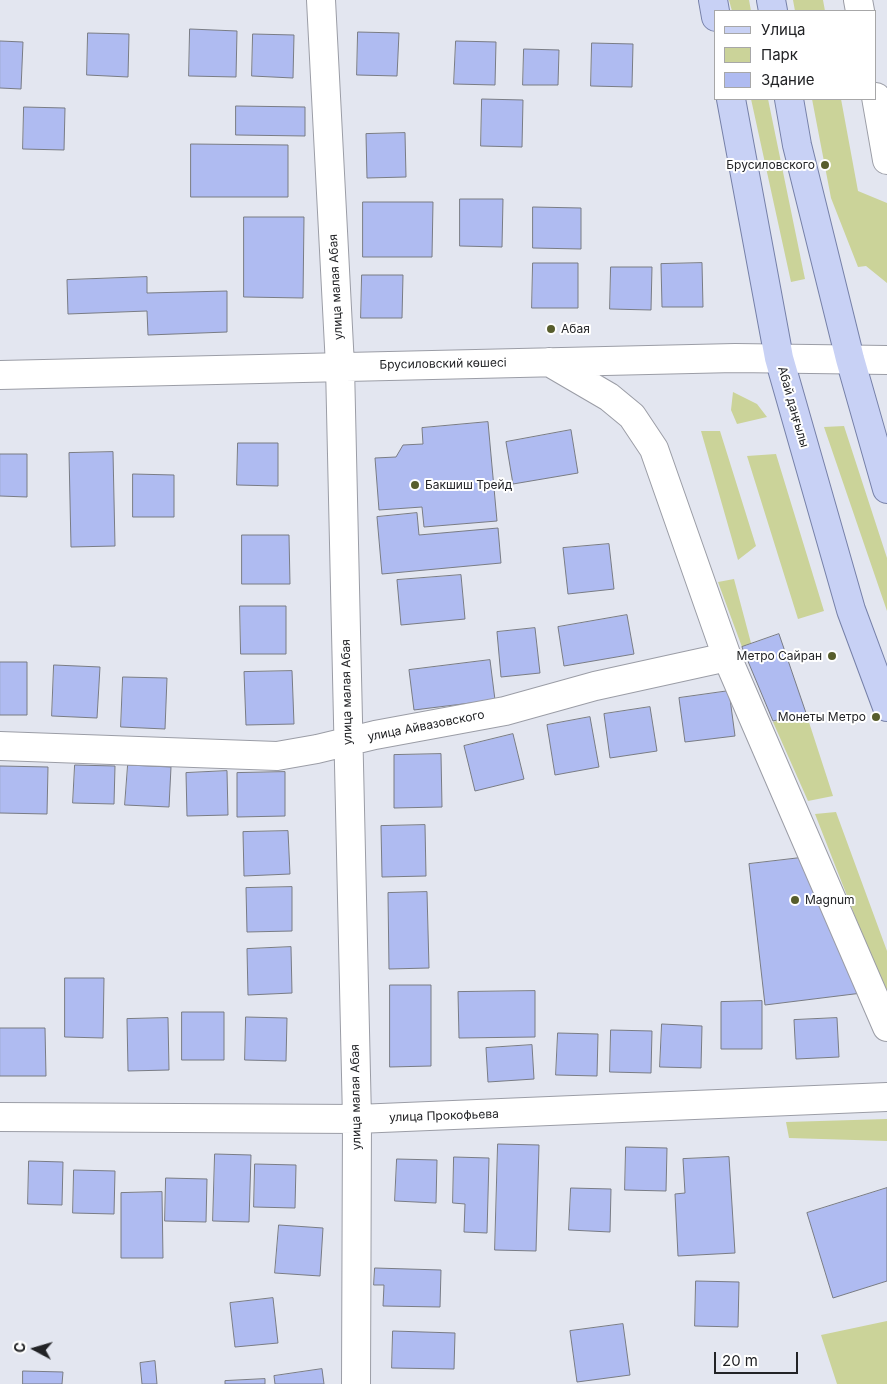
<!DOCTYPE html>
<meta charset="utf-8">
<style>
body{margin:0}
#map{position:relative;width:887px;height:1384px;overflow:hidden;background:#e3e6f0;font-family:Inter,sans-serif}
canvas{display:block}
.legend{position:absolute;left:714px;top:10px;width:162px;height:90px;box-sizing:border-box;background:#fff;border:1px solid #a7a7a8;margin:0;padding:6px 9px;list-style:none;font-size:15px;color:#222326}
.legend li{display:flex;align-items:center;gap:10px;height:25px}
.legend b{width:25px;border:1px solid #a7a7a8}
.north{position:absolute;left:10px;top:1324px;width:50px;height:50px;-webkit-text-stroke:4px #fff;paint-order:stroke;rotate:276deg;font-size:14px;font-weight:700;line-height:20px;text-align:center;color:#222326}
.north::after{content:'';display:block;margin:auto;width:18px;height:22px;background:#222326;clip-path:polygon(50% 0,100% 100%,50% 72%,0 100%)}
.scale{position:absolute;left:714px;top:1352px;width:84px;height:22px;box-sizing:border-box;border:2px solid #222326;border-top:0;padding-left:6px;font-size:15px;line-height:18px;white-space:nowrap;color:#222326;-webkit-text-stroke:4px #fff;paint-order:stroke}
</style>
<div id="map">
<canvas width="887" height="1384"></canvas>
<ul class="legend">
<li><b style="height:6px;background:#c8d1f5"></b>Улица</li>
<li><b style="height:14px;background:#cbd399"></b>Парк</li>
<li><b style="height:14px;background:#afbbf1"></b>Здание</li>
</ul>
<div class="north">С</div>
<div class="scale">20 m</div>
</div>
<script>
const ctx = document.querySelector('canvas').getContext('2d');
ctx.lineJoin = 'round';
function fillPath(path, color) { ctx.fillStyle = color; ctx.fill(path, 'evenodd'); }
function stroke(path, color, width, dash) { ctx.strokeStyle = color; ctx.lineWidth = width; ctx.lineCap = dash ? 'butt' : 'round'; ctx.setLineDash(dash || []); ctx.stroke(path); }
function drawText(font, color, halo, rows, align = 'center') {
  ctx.font = font + ' Inter,sans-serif'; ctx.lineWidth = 4; ctx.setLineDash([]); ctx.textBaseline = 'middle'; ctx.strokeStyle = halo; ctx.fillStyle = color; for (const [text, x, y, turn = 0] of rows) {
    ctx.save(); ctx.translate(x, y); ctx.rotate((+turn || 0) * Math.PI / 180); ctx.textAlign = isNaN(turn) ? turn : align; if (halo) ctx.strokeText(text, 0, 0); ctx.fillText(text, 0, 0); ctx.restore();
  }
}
fillPath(new Path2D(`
 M729,0H749L751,11H732Z
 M793,0H823L825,11H795Z
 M751,99H768L805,279L791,282Z
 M812,99H841L858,191L887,203V283L866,266L858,267L831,198Z
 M733,392L757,404L767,417L737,424L731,410Z
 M844,426L887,558V611L824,427Z
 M701,431H720L756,546L738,560Z
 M776,454L824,611L798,619L747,456Z
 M734,579L751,643L742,647L718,582Z
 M806,713L833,796L808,801L773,722Z
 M836,812L887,951V998L815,814Z
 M887,1119V1141L789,1138L786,1122Z
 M887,1321V1384H837L821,1335Z`), '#cbd399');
const building = new Path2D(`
 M190,29L237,31L236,77L189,76Z
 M358,32L399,33L397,76L357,75Z
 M88,33L129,34L128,77L87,75Z
 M253,34L294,35L293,78L252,76Z
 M0,41L23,42L21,89L0,88Z
 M456,41L496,42L495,85L454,84Z
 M592,43L633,44L632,87L591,86Z
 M524,49L559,50L558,85H523Z
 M482,99L523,100L522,147L481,146Z
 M236,106L305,107V136L236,135Z
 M24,107L65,108L64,150L23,149Z
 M405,133L406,177L367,178L366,134Z
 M191,144L288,145V197H191Z
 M460,199H503L502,247L460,246Z
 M363,202H433L432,257H363Z
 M533,207L581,208V249L533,248Z
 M244,217H304L303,298L244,297Z
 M533,263H578V308H532Z
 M702,263L703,307H662L661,264Z
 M611,267H652L651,310L610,309Z
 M362,275H403L402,318H361Z
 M147,277V293L227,291V332L148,335L147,311L68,314L67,280Z
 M488,422L497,521L424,527L422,507L379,510L375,458L396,457L403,445L423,444L422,428Z
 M571,430L578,473L513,484L506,442Z
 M238,443H278V486L237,485Z
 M113,452L115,546L71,547L69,453Z
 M0,454H27V497L0,496Z
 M133,474L174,475V517H133Z
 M417,513L419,535L498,528L501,563L382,574L377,517Z
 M242,535H289L290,584H242Z
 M609,544L614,589L568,594L563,548Z
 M461,575L465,619L401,625L397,580Z
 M240,606H286V654H241Z
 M627,615L634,654L564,666L558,627Z
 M535,628L540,673L501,677L497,632Z
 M779,634L806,713L773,721L742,647Z
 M490,660L495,700L414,710L409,670Z
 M0,662H27V715H0Z
 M54,665L100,667L97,718L52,716Z
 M292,671L294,724L246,725L244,672Z
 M123,677L167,678L165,729L121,727Z
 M729,691L735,736L685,742L679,698Z
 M650,707L657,751L610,758L604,714Z
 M590,717L599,767L555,775L547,725Z
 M513,734L524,779L475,791L464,746Z
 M441,754L442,807L394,808V755Z
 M75,765L115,766L114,804L73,803Z
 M128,765L171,767L169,807L125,805Z
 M0,766L48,767L47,814L0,813Z
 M227,771L228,815L187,816L186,773Z
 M285,772V816L237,817V773Z
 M425,825L426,876L382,877L381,826Z
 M288,831L290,874L244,876L243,832Z
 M800,858L862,993L765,1005L749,864Z
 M292,887V931L247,932L246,888Z
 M427,892L429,968L389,969L388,893Z
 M291,947L292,993L248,995L247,949Z
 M65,978H104L103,1038L65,1037Z
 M390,985H431V1066L390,1067Z
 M535,991V1037L459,1038L458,992Z
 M762,1001V1049H721V1002Z
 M182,1012H224V1060H182Z
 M246,1017L287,1018L286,1061L245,1060Z
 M168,1018L169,1070L128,1071L127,1019Z
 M837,1018L839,1057L796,1059L794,1020Z
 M662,1024L702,1026L701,1068L660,1067Z
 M0,1028H45L46,1076H0Z
 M611,1030L652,1031L651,1073L610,1072Z
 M558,1033L598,1034L597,1076L556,1075Z
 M532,1045L534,1079L488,1082L486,1048Z
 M498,1144L539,1145L536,1251L495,1250Z
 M626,1147L667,1148L666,1191L625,1190Z
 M215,1154L251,1155L249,1222L213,1221Z
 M454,1157L489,1158L487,1233L464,1232L465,1204L453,1203Z
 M729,1157L735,1253L678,1256L675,1194L685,1193L683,1159Z
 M397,1159L437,1160L436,1203L395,1201Z
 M29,1161L63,1162L62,1205L28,1204Z
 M255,1164L296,1165L295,1208L254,1207Z
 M74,1170L115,1171L114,1214L73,1213Z
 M166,1178L207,1179L206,1222L165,1221Z
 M571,1188L611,1189L610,1232L569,1230Z
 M887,1188V1281L833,1298L807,1213Z
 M162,1192L163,1258H121V1193Z
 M279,1225L323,1228L320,1276L275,1273Z
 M375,1268L441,1270L440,1307L383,1306L384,1285H374Z
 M696,1281L739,1282L738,1327L695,1326Z
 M273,1298L278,1343L235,1347L230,1303Z
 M623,1324L630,1375L577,1382L570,1331Z
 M393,1331L455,1333L454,1369L392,1368Z
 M155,1361L157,1384H142L140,1363Z
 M322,1369L324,1384H275L274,1376Z
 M23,1371L63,1372L62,1384H23Z
 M265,1379V1384H225V1381Z`);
fillPath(building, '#afbbf1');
stroke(building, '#797c84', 1);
const minor = new Path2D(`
 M321,0L340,366L357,1119L356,1384
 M858,0L860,11
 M876,97L887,160
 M549,362L609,397L632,416L654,449L727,657L887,1027
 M0,375L735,358L887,360
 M0,746L277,756L317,749L375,735L505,711L595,686L727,657
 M0,1117L357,1119L887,1097`);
const major = new Path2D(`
 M713,0L716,17
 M771,0L773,11
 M731,99L779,358L851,610L887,707
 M789,99L797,145L850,359L887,489`);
stroke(minor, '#9b9da6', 30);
stroke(major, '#7680a8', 30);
stroke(minor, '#fff', 28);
stroke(major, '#c8d1f5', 28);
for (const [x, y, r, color] of [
 [825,165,5,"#575d2c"],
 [551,329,5,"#575d2c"],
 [415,485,5,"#575d2c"],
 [832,656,5,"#575d2c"],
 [876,717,5,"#575d2c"],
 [795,900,5,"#575d2c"]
]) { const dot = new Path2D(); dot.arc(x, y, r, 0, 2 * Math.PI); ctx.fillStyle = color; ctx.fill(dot); stroke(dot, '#fff', 2); }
drawText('12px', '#222326', '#fff', [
 ["Брусиловского",815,165],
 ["Абая",561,329,"left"],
 ["Бакшиш Трейд",425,485,"left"],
 ["Метро Сайран",822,656],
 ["Монеты Метро",866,717],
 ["Magnum",805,900,"left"]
], 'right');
drawText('12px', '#222326', '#fff', [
 ["улица малая Абая",336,287,-93],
 ["Брусиловский көшесі",443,364,-1],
 ["Абай даңғылы",793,407,74],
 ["улица малая Абая",347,692,-91],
 ["улица Айвазовского",426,726,-11],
 ["улица малая Абая",356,1097,-91],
 ["улица Прокофьева",444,1116,-2]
]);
</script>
